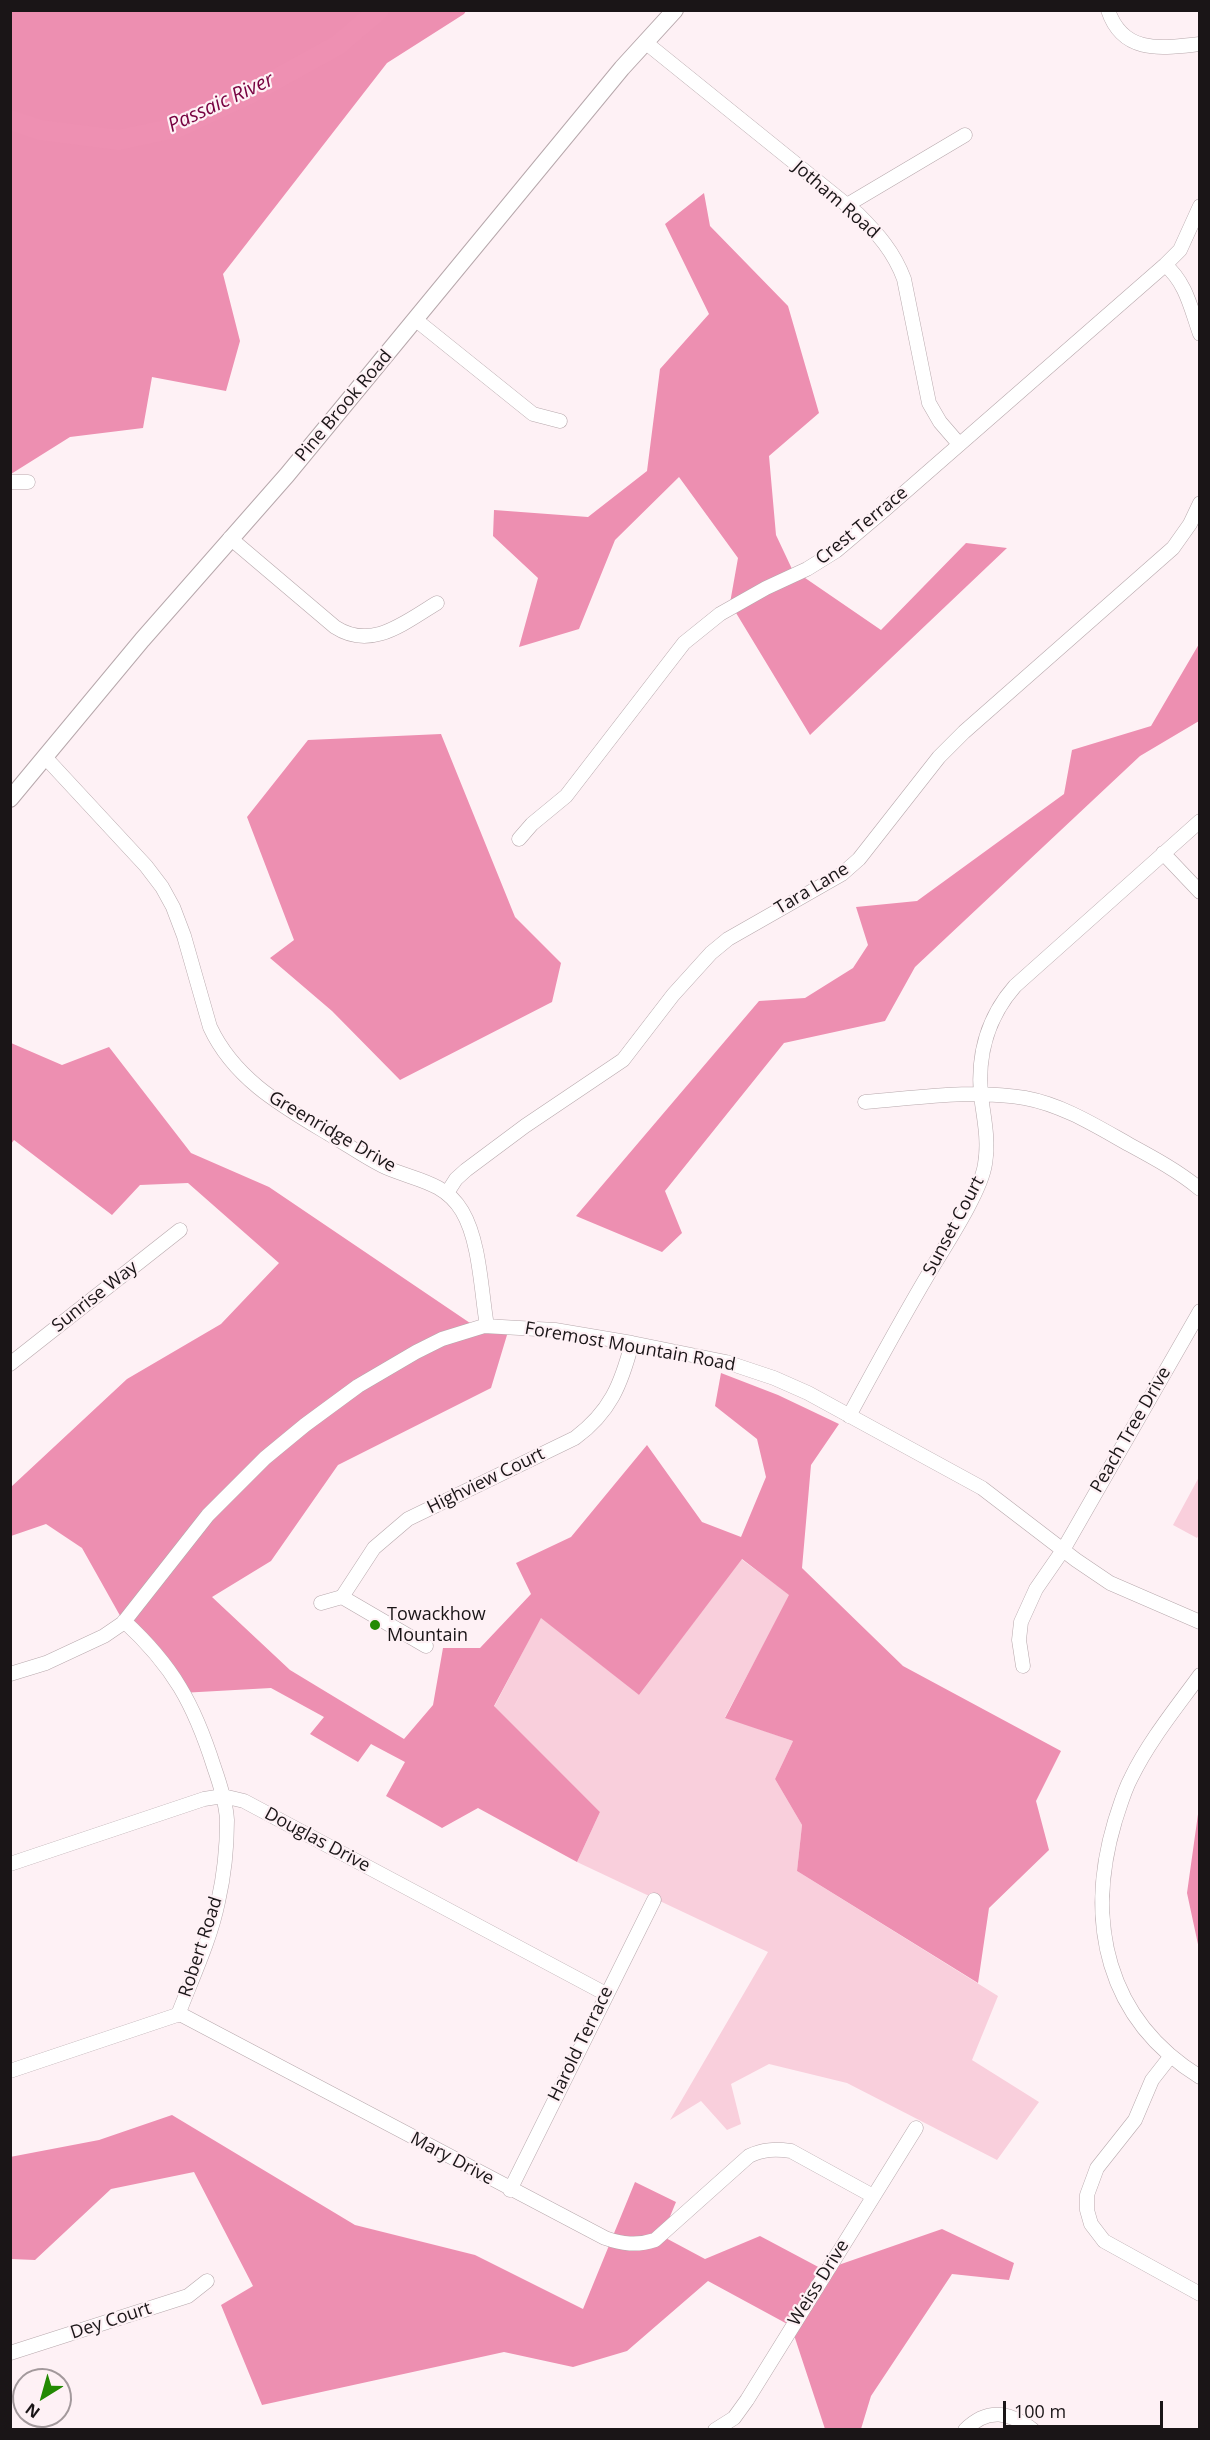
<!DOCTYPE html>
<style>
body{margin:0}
#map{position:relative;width:1210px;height:2440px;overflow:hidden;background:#fef1f5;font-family:"Open Sans",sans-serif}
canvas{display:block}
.frame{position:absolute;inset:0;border:12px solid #1a1517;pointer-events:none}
.north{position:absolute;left:12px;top:2368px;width:60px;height:60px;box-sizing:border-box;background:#fef1f5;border:2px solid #a3999c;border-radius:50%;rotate:217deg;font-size:16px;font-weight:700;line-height:24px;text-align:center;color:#1a1517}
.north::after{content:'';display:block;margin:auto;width:21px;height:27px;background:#238a03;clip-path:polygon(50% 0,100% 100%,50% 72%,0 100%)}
.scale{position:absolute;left:1003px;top:2401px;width:160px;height:27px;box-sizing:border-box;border:3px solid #1a1517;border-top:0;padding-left:8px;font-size:18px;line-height:21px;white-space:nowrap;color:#1a1517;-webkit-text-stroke:4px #fef1f5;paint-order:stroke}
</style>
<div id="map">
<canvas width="1210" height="2440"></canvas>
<div class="frame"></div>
<div class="north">N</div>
<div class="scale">100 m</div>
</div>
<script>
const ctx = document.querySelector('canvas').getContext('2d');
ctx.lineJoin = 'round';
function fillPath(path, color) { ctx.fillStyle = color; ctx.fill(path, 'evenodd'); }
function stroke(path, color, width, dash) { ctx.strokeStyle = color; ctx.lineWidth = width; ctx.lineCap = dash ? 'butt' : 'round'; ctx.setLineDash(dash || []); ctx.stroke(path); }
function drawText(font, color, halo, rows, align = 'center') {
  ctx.font = font + ' "Open Sans",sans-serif'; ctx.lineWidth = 4.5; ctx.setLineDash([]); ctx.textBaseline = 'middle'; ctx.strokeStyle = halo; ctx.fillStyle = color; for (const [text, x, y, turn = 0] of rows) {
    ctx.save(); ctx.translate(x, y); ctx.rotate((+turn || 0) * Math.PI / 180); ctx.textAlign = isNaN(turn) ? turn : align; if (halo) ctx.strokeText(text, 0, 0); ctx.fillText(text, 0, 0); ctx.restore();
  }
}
fillPath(new Path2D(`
 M1199,1477L1200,1533L1197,1538L1173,1525Z
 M741,1559L790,1595L725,1717L793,1741L775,1779L802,1825L797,1871L998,1996L972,2060L1039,2102L997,2160L847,2083L769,2064L731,2084L741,2124L727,2130L701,2101L670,2120L768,1952L577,1862L600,1812L494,1707L541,1617L639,1695Z`), '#f9cfdc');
fillPath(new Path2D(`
 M11,10L466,11L464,14L387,63L223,274L240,341L226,391L152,377L143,428L70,437L11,474Z
 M704,193L710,226L788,306L819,413L769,456L776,535L792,569L881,630L966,543L1007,548L810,735L730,603L738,558L679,477L615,540L579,629L519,647L538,578L493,536L494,510L588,517L647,471L660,369L709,314L665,224Z
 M1199,644V721L1140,756L915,967L885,1021L784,1043L665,1191L682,1233L662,1252L576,1216L759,1001L805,998L853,968L868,945L856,907L917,901L1064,794L1072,750L1151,726Z
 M441,734L515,917L561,963L552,1002L400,1080L332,1011L270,958L294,940L247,817L308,740Z
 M11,1043L62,1065L109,1047L191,1153L269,1187L470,1323L510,1325L491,1388L338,1465L271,1561L212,1597L290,1670L404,1739L433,1705L443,1648H480L531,1594L516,1563L571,1537L647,1445L702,1522L741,1537L766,1477L757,1439L715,1406L721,1373L778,1395L839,1424L811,1465L802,1568L903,1666L1061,1751L1036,1801L1049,1850L989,1908L978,1983L797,1871L802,1825L775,1779L793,1741L725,1718L789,1595L742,1559L639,1695L541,1618L494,1706L600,1812L577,1862L478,1808L442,1828L386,1796L405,1762L371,1744L358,1762L310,1734L324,1717L271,1688L181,1693L123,1621L82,1548L46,1524L11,1536V1487L127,1379L221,1324L279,1263L188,1183L140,1185L112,1215L14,1140L11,1144Z
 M1199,1807L1200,1949H1199L1187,1893Z
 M172,2115L355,2225L475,2255L583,2309L635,2182L676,2202L662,2236L705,2259L760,2236L824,2270L942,2229L1014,2263L1009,2280L952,2274L871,2396L861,2429H825L791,2326L708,2281L627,2351L573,2367L504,2352L262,2405L221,2305L253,2286L194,2172L111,2189L35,2260L11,2259L10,2157L99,2140Z`), '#ed8fb1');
stroke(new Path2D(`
 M10,120L40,130L119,140L179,127L249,94L338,45L379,10`), '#ee90b2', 20);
const minor = new Path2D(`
 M1108,10C1123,55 1162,48 1200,44
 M645,42L858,214C878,234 894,252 904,279L929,403L940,422L959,444
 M847,205L965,135
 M1165,265C1186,282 1191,309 1200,334
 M416,320L533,414L560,421
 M10,482H28
 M230,538L335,627C372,651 405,622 437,603
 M45,757L146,866L162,887L173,907L184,936L210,1027C235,1081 286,1108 334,1137C351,1147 368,1159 385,1167C414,1180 444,1181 462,1211C480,1241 481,1291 487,1326
 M519,839L532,824L566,796L684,643L720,614L766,588L807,569L836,551L881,513L1165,265L1180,250L1200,206
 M1163,853L1200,892
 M865,1102C917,1098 973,1089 1025,1098C1063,1105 1096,1126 1130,1145C1154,1158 1178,1171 1200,1189
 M447,1193L456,1179L466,1170L525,1126L623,1060L673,995L711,953L728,939L842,874L859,859L939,757L964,732L1173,548L1190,524L1200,503
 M10,1364L180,1230
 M849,1416C875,1368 901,1320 929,1273C945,1246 981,1192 985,1164C989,1140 984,1119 981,1096C977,1054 987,1018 1015,986L1200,821
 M342,1597L426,1646
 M321,1603L342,1597L374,1548L408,1519L575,1438C610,1412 621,1385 632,1343
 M124,1621C173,1666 194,1704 214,1767C220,1784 226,1802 227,1820C227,1847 224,1876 218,1902C210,1941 192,1978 178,2015
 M1023,1666L1019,1640L1021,1622L1036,1589L1063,1550L1200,1311
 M10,1674L46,1663L104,1636L123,1623L208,1515L265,1458L305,1425L358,1386L416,1352L442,1339L484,1326L555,1330L632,1343L726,1362L774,1378L808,1393L982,1488L1076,1560L1110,1583L1200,1622
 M1200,1675C1176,1708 1149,1741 1131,1778C1124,1791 1120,1806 1115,1821C1085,1921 1106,2019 1200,2077
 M10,1864L204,1799L223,1796L244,1801L606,1994
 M1170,2057L1152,2080L1135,2120L1097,2168L1087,2195V2210L1091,2224L1104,2241L1200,2294
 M10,2071L180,2014L605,2238C622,2244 637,2246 655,2240L749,2156C763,2149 776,2149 791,2151L873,2196
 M510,2190L654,1900
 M10,2353L188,2296L207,2281
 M715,2430L734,2418L747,2400L916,2128
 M965,2430C988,2407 1010,2412 1033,2430`);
const tertiary = new Path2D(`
 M10,799L142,640L287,475L622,68L675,10`);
stroke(minor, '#b7a8ac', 15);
stroke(tertiary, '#b7a8ac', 18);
stroke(minor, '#fff', 14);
stroke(tertiary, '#fff', 16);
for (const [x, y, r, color] of [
 [375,1625,6,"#238a03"]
]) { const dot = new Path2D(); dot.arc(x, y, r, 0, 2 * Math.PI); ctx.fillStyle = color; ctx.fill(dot); stroke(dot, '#fef1f5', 2); }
drawText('18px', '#1a1517', '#fef1f5', [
 ["Jotham Road",836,200,41],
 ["Pine Brook Road",344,406,-50],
 ["Crest Terrace",862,526,-39],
 ["Tara Lane",812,889,-31],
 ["Greenridge Drive",332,1132,30],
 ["Sunset Court",954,1226,-62],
 ["Sunrise Way",95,1297,-38],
 ["Foremost Mountain Road",630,1347,10],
 ["Peach Tree Drive",1131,1430,-60],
 ["Highview Court",486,1481,-26],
 ["Douglas Drive",317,1840,28],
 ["Robert Road",201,1947,-72],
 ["Harold Terrace",581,2044,-64],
 ["Mary Drive",452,2159,28],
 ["Weiss Drive",819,2283,-58],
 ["Dey Court",111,2321,-18]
]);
drawText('18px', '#1a1517', '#fef1f5', [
 ["Towackhow",387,1615],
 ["Mountain",387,1636]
], 'left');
drawText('italic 20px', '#770240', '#fef1f5', [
 ["Passaic River",221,103,-25]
]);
</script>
